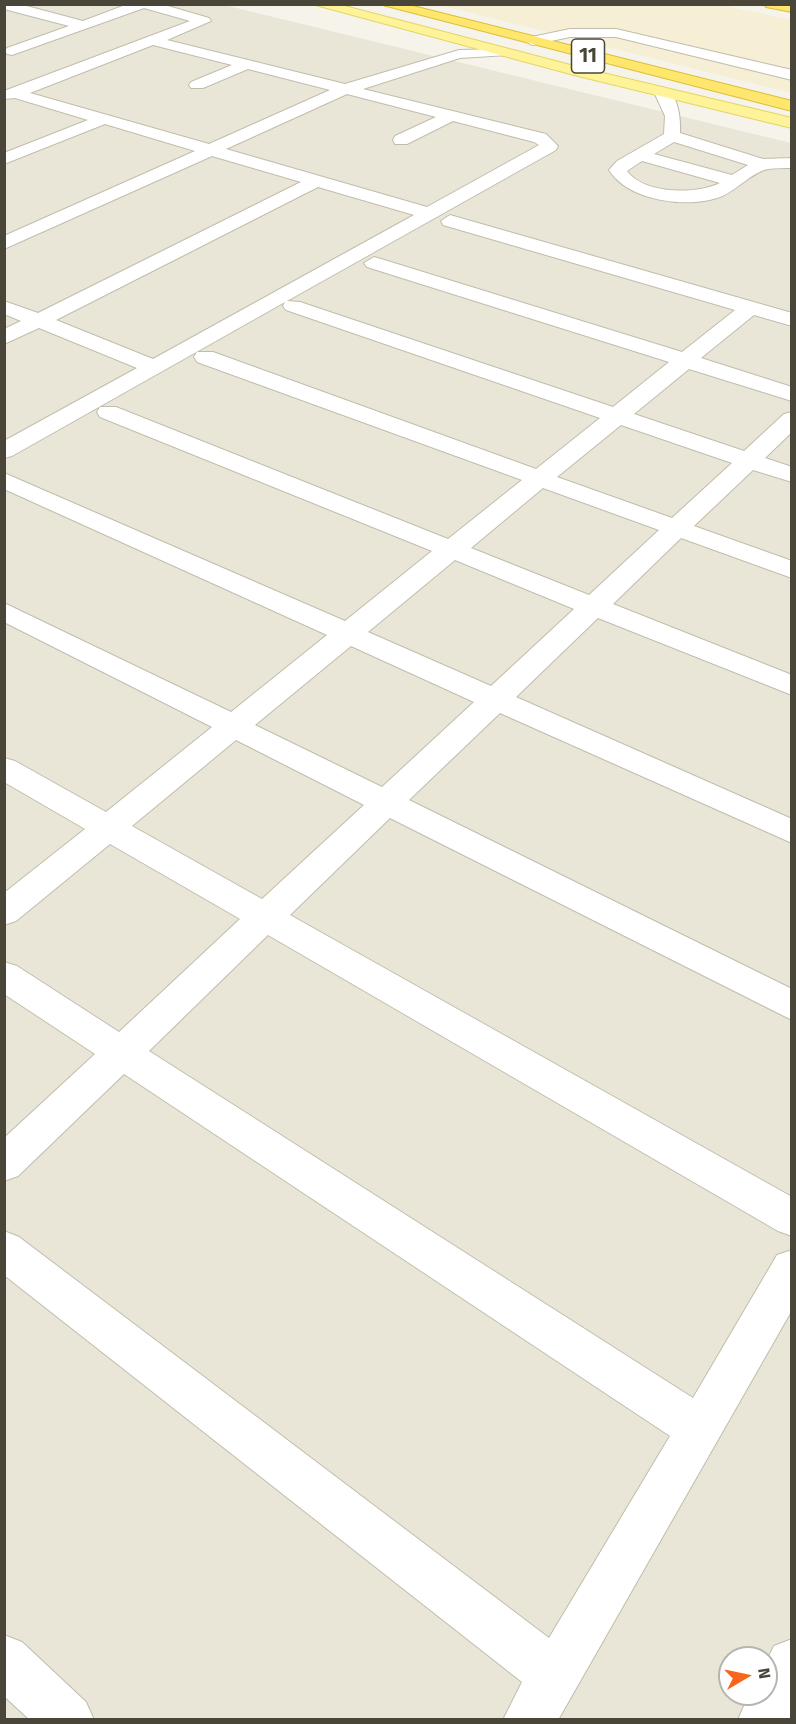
<!DOCTYPE html>
<style>
body{margin:0}
#map{position:relative;width:796px;height:1724px;overflow:hidden;background:#f5f3ea;font-family:"Fira Sans",sans-serif}
canvas{display:block}
.frame{position:absolute;inset:0;border:6px solid #494538;pointer-events:none}
.north{position:absolute;left:718px;top:1646px;width:60px;height:60px;box-sizing:border-box;background:#fff;border:2px solid #b6b5af;border-radius:50%;rotate:81deg;font-size:16px;font-weight:700;line-height:24px;text-align:center;color:#494538}
.north::after{content:'';display:block;margin:auto;width:21px;height:27px;background:#fa651b;clip-path:polygon(50% 0,100% 100%,50% 72%,0 100%)}
</style>
<div id="map">
<canvas width="796" height="1724"></canvas>
<div class="frame"></div>
<div class="north">N</div>
</div>
<script>
const ctx = document.querySelector('canvas').getContext('2d');
ctx.lineJoin = 'round';
function fillPath(path, color) { ctx.fillStyle = color; ctx.fill(path, 'evenodd'); }
function stroke(path, color, width, dash) { ctx.strokeStyle = color; ctx.lineWidth = width; ctx.lineCap = dash ? 'butt' : 'round'; ctx.setLineDash(dash || []); ctx.stroke(path); }
function drawText(font, color, halo, rows, align = 'center') {
  ctx.font = font + ' "Fira Sans",sans-serif'; ctx.lineWidth = 5; ctx.setLineDash([]); ctx.textBaseline = 'middle'; ctx.strokeStyle = halo; ctx.fillStyle = color; for (const [text, x, y, turn = 0] of rows) {
    ctx.save(); ctx.translate(x, y); ctx.rotate((+turn || 0) * Math.PI / 180); ctx.textAlign = isNaN(turn) ? turn : align; if (halo) ctx.strokeText(text, 0, 0); ctx.fillText(text, 0, 0); ctx.restore();
  }
}
fillPath(new Path2D(`
 M5,5H224L791,143V1719L5,1720ZM730,1658H766V1694H730Z`), '#e9e6d8');
fillPath(new Path2D(`
 M451,4H717L791,20V93L444,6Z`), '#f6eed5');
const minor = new Path2D(`
 M4,4H19L83,21L128,4H161L209,18L211,21L167,40L345,84L459,50L508,49L510,52L508,55L460,58L363,89L546,134L558,146L556,150L287,301L300,302L613,407L669,362L367,267L364,263L374,257L381,259L682,352L735,310L443,225L441,221L450,215L792,313V326L754,315L701,358L792,387V401L689,369L634,414L744,451L784,414L792,412V432L765,458L792,467V482L753,470L694,526L792,561V578L681,538L613,604L792,675V695L598,618L516,697L792,819V843L500,713L409,800L792,989V1020L390,818L290,915L792,1197V1236L778,1231L268,935L149,1051L693,1398L777,1255L792,1250V1310L558,1720H503L522,1682L4,1275V1231L19,1237L549,1638L670,1436L124,1074L18,1176L4,1181V1138L95,1054L4,994V962L17,966L119,1032L240,919L110,844L16,921L4,925V893L85,829L4,782V758L15,761L106,812L212,727L4,622V603L231,712L327,635L4,489V473L345,621L432,551L100,417L97,412L100,407H116L448,539L522,480L197,362L194,357L197,352H213L536,469L600,418L286,310L283,306L285,302L12,456L4,458V441L137,368L39,328L4,344V329L21,321L4,314V301L38,313L301,182L212,156L4,249V236L195,151L105,124L4,164V153L88,120L15,98L4,99V91L190,21L144,8L12,55L7,54L5,51L7,48L69,26L4,9ZM153,45L232,65L191,82L189,85L191,88H203L248,69L330,90L209,144L30,93ZM347,94L436,117L395,136L393,140L395,144H407L453,121L534,142L539,145L427,207L226,149ZM318,187L414,215L153,359L56,320ZM621,425L732,463L672,518L557,477ZM543,488L659,530L589,595L471,548ZM455,560L574,609L491,686L368,632ZM351,646L474,702L382,787L255,725ZM236,740L364,805L262,899L132,826Z
 M570,29H616L792,70V80L616,37H570L532,45L525,41L527,38Z
 M662,87C678,91 681,119 680,133L763,159L792,158V168C784,168 776,168 768,169C752,172 736,191 720,197C687,209 628,201 609,170L617,161L664,134L665,116L654,92ZM674,142L748,165L732,175L654,154ZM642,161L720,183C696,195 644,194 627,171Z
 M4,1635L22,1642L86,1702L94,1720H30L4,1696Z
 M792,1639V1720H738L749,1694H766V1662L774,1646Z`);
const major = new Path2D(`
 M312,4H337L582,68L792,118V128L574,75Z`);
const highway = new Path2D(`
 M379,4H405L792,101V111Z
 M764,4H792V12L766,7Z`);
stroke(minor, '#c1bdac', 2);
stroke(major, '#e4d568', 2);
stroke(highway, '#debf3a', 2);
fillPath(minor, '#fff');
fillPath(major, '#fef399');
fillPath(highway, '#fee76c');
for (const [x, y, w] of [
 [588,56,33]
]) { const box = new Path2D(); box.roundRect(x - w / 2, y - 17, w, 34, 4.5); ctx.fillStyle = '#fff'; ctx.fill(box); stroke(box, '#494538', 1.5); }
drawText('bold 20px', '#494538', null, [
 ["11",588,56]
]);
</script>
